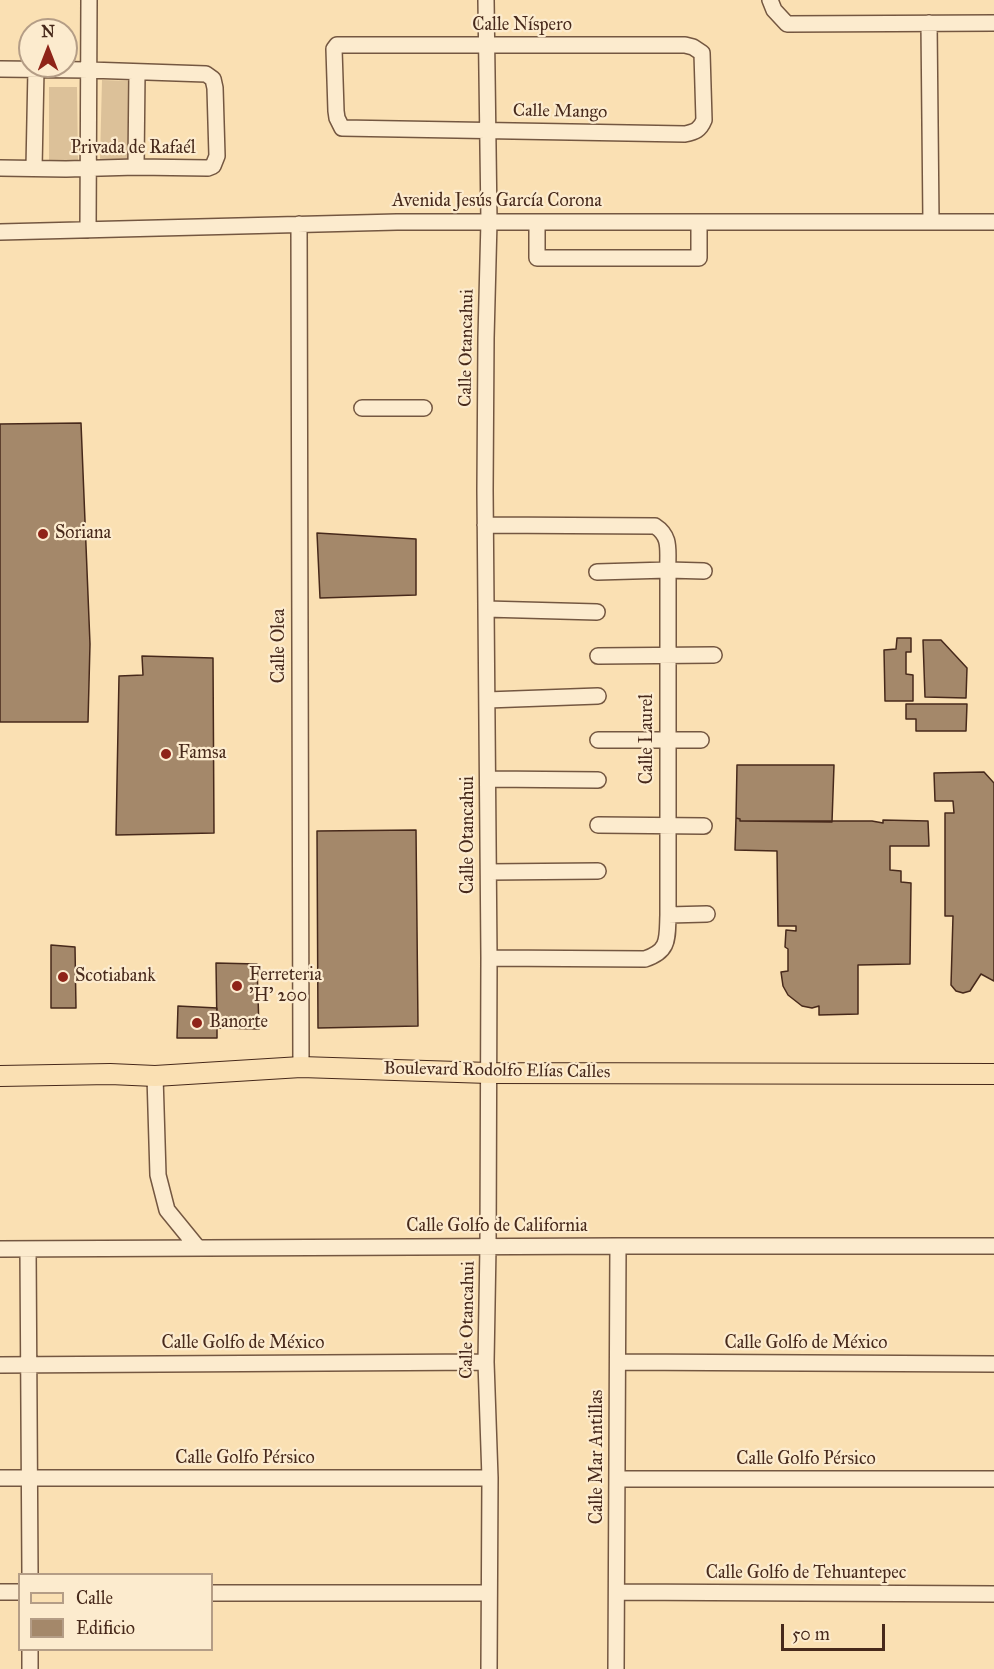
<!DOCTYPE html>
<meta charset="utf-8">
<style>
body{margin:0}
#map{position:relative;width:994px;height:1669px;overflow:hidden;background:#fae0b3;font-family:"IM FELL Great Primer",serif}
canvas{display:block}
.legend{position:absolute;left:18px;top:1573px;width:195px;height:78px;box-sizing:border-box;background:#fcebce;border:2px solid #b49d86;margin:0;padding:8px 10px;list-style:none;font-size:18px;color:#47291b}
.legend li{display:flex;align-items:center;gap:12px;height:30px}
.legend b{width:30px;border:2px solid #b49d86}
.north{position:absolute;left:18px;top:18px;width:60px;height:60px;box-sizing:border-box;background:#fcebce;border:2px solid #b49d86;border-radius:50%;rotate:0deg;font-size:16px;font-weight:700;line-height:24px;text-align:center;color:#47291b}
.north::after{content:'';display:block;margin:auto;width:21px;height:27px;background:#8f2418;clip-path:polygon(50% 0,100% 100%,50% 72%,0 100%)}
.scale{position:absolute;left:781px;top:1624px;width:104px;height:27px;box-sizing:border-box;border:3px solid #47291b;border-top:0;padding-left:8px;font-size:18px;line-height:21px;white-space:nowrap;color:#47291b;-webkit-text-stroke:4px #fcebce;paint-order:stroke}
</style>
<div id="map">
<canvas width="994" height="1669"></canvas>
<ul class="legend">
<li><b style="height:8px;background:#fae0b3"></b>Calle</li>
<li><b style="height:16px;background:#a4886a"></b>Edificio</li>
</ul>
<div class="north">N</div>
<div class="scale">50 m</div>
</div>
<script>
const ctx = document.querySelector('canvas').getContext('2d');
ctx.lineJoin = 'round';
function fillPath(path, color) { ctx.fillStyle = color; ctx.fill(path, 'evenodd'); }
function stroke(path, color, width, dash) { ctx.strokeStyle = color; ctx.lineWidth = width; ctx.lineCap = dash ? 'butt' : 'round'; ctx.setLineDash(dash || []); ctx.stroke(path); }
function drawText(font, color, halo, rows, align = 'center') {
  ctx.font = font + ' "IM FELL Great Primer",serif'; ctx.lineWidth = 4.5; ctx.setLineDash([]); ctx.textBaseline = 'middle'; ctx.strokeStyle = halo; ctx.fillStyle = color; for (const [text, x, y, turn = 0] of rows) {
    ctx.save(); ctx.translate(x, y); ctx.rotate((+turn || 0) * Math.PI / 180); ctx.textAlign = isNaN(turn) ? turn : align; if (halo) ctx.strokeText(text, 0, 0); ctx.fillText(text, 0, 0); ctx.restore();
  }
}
fillPath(new Path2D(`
 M102,80L129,81L128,161L100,160Z
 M49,87H77L78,161H49Z`), '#dcc199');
const building = new Path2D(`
 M81,423L90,644L88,722H0V424Z
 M317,533L416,539V595L320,598Z
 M897,638H911V652H906V674L913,675V701H885L884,650L896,649Z
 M923,640H941L967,668L966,698L925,697Z
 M142,656L213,658L214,833L116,835L119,676L143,675Z
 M906,704H967L966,731H916V719H906Z
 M737,765H834L832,822L740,821V819L736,818Z
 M984,772L994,783V981L981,974L970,991L963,993L956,991L951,985L953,916H945V813H954L953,801H935L934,773Z
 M736,818L740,819V821H872L883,823V820L928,821L929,846H890V870L901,871V882L911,883L910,964L858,965V1014L819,1015V1006L812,1008L802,1006L788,995L783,986L781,972L788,971V949L785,947L786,930L796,931V926H778L777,851L735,850Z
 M416,830L418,1026L318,1028L317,831Z
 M51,945L75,947L76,1008H51Z
 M216,963L257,964L259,1029L217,1028Z
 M178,1006L217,1008V1038H177Z`);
fillPath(building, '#a4886a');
stroke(building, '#47291b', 1.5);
const minor = new Path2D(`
 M486,0L489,221L486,338L485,490L489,958L488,1246L486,1362L490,1478L489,1669
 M770,0L774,10L787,24L994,23
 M929,23L931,222
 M337,45H685L693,47L702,53L704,120C700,130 695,132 685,134L342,128L337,118L336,111L334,49Z
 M0,69L89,70L206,74L213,79L215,88L217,156L213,166L208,168L136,167L66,169L0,168
 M136,167L137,72
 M34,168L36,69
 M537,222V258H699V222
 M299,224L301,1067
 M88,230L89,0
 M0,232L397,222H994
 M362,408H424
 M485,525L655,526C672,537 667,551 668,570V915C667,938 670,951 645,959L489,958
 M597,572L668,570L704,571
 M486,609L597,612
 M598,656L714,655
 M487,700L598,696
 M598,740H701
 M489,779L598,780
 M598,825L704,826
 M489,872L598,871
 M668,915L707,914
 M155,1076L158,1175L167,1210L198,1248
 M0,1249L618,1246H994
 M28,1249L30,1574
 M618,1362L994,1364
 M0,1365L486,1362
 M0,1478H490
 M618,1479H994
 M0,1592H20
 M618,1592L994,1594
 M212,1593H488
 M30,1650V1669
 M616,1669L618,1246`);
const major = new Path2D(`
 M0,1076L110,1074L155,1076L301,1067L489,1073L994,1074`);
stroke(minor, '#745741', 18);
stroke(major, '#47291b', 22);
stroke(minor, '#fcebce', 15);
stroke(major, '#fae0b3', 20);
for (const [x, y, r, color] of [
 [43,534,6,"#8f2418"],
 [166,754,6,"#8f2418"],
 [63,977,6,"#8f2418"],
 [237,986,6,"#8f2418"],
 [197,1023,6,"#8f2418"]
]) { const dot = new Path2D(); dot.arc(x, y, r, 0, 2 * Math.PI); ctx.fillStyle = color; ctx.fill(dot); stroke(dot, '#fcebce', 2); }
drawText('18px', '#47291b', '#fcebce', [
 ["Calle Níspero",522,26],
 ["Calle Mango",560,112,1],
 ["Privada de Rafaél",133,149],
 ["Avenida Jesús García Corona",497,202],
 ["Calle Otancahui",467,348,-89],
 ["Calle Olea",280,646,-90],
 ["Calle Laurel",648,739,-90],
 ["Calle Otancahui",469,835,-90],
 ["Boulevard Rodolfo Elías Calles",497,1071,1],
 ["Calle Golfo de California",497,1227],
 ["Calle Otancahui",468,1320,-89],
 ["Calle Golfo de México",243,1344],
 ["Calle Golfo de México",806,1344],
 ["Calle Mar Antillas",598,1457,-90],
 ["Calle Golfo Pérsico",245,1459],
 ["Calle Golfo Pérsico",806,1460],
 ["Calle Golfo de Tehuantepec",806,1574]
]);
drawText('18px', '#47291b', '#fcebce', [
 ["Soriana",55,534],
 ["Famsa",178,754],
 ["Ferreteria",249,976],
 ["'H' 200",249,997],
 ["Scotiabank",75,977],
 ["Banorte",209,1023]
], 'left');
</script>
